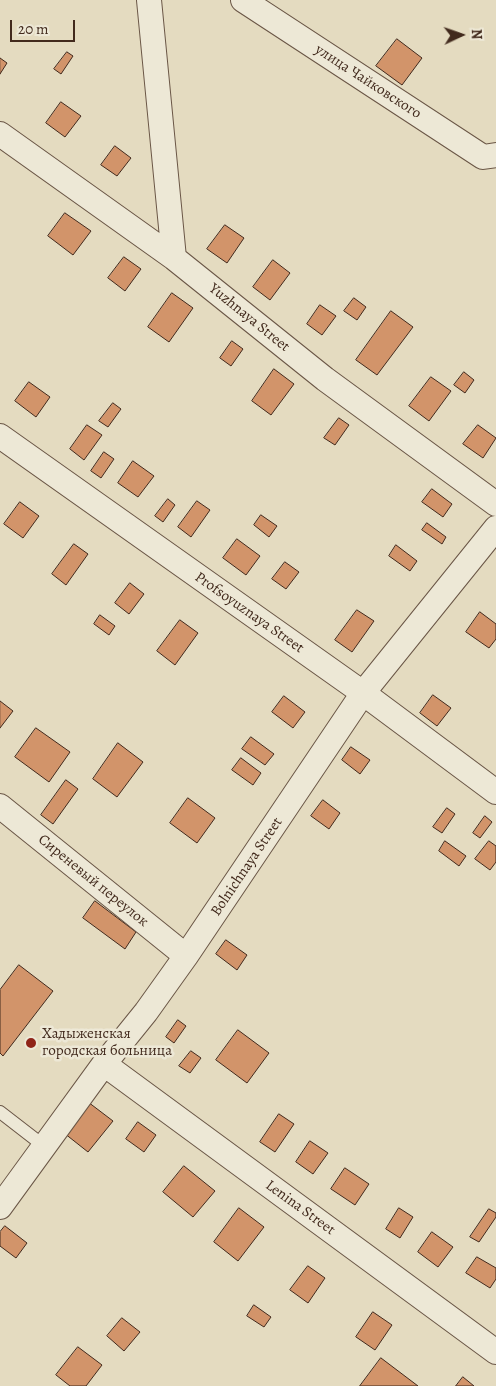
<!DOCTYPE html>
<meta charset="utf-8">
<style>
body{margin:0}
#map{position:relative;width:496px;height:1386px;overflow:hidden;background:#e4dbc0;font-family:Alegreya,serif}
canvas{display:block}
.north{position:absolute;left:436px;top:10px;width:50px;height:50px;-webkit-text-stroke:4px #ede8d6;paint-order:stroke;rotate:87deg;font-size:14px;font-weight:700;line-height:20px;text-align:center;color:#422a1d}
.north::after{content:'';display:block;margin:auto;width:18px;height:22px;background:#422a1d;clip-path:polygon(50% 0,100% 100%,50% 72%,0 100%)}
.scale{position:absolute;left:10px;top:20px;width:65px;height:22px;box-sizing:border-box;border:2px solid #422a1d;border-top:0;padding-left:6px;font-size:15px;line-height:18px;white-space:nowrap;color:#422a1d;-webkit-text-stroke:4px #ede8d6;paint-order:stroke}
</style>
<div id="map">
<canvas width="496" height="1386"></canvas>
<div class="north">N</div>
<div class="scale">20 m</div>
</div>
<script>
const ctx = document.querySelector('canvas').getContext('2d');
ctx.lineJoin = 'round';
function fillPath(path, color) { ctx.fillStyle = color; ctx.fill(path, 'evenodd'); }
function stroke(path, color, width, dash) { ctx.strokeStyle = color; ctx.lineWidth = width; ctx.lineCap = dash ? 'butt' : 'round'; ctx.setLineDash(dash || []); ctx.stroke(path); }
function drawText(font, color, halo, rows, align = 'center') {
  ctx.font = font + ' Alegreya,serif'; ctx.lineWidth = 5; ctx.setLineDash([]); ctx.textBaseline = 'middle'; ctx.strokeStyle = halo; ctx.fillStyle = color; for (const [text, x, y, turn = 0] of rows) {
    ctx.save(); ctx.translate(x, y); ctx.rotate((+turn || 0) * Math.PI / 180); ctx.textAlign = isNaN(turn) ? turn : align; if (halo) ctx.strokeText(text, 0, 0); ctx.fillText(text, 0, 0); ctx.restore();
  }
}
const building = new Path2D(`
 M397,39L422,58L402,85L376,66Z
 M67,52L73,56L61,74L54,69Z
 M0,58L7,63L0,74Z
 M61,102L81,116L65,137L46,123Z
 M115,146L131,158L117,176L101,165Z
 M65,213L91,231L73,255L48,236Z
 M225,225L244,238L227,263L207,249Z
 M124,257L141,269L125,291L108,278Z
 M273,260L290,273L270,300L253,287Z
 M172,293L193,308L169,342L148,327Z
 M354,298L366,307L357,320L344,311Z
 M320,305L336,316L322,335L307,324Z
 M391,311L413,327L377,375L356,360Z
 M232,341L243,349L231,366L220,358Z
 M274,369L294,384L271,415L252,401Z
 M464,372L474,380L465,393L454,385Z
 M431,377L451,391L429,421L409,406Z
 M29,382L50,397L36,417L15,401Z
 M113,403L121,409L108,427L99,421Z
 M339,418L349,425L335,445L324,438Z
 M87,425L102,435L84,460L70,449Z
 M478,425L496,438L483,458L463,444Z
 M104,452L114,459L101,478L91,471Z
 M133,461L154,476L138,497L118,483Z
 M432,489L452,504L443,517L422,502Z
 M168,499L175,505L163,522L155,516Z
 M197,501L210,510L191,537L178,527Z
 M20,502L39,516L23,538L4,524Z
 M261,515L277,526L269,537L254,525Z
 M427,523L446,537L442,544L422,530Z
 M237,539L260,556L246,575L223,558Z
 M74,544L88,554L66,585L52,574Z
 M396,545L417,561L410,571L389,556Z
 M285,562L299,572L286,589L272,579Z
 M130,583L144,594L129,614L115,603Z
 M357,610L374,621L352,652L335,640Z
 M480,612L496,624V639L489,648L466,632Z
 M100,615L115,626L109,635L94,624Z
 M180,620L198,633L175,665L157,651Z
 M433,695L451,708L437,726L420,713Z
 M284,696L305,712L293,728L272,712Z
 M0,701L13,711L0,728Z
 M36,728L70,752L49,782L15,757Z
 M251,737L274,754L265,765L242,749Z
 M118,743L143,762L117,797L93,779Z
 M351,747L370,760L360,774L342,760Z
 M241,758L261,773L253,785L232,770Z
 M66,780L78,789L53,824L41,815Z
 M188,798L215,818L197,843L170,823Z
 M323,800L340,813L329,829L311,816Z
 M447,808L455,814L442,833L433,827Z
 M485,816L492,822L480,838L473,833Z
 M445,841L466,856L459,866L439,851Z
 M489,841L496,846V862L490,870L475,859Z
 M95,901L136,932L125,949L83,918Z
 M226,940L247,955L237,970L216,954Z
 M19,965L53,991L3,1056L0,1053V990Z
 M178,1020L186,1026L174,1043L166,1037Z
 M238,1030L269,1053L247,1083L216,1060Z
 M191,1051L201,1058L190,1073L179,1066Z
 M88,1102L113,1121L88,1152L64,1133Z
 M279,1114L294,1124L275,1152L260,1142Z
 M138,1122L156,1135L144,1152L126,1139Z
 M310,1141L328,1153L313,1174L296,1162Z
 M184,1166L215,1191L193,1217L163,1192Z
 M345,1168L369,1184L355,1205L331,1189Z
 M239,1208L264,1227L238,1261L214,1242Z
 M399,1208L413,1217L400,1238L386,1229Z
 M489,1209L496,1213V1217L479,1242L470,1237Z
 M5,1226L27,1243L16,1258L0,1246V1232Z
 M432,1232L453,1247L438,1267L418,1252Z
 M477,1257L496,1268V1279L490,1288L466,1273Z
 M308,1266L325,1278L308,1303L290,1290Z
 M254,1305L271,1317L264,1327L247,1316Z
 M373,1312L392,1325L375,1350L356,1337Z
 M122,1318L140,1332L124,1351L107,1336Z
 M78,1347L102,1365L86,1386H70L56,1375Z
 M381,1358L418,1386H360Z
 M463,1377L474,1386H456Z`);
fillPath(building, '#d2946a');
stroke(building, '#422a1d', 1);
const lane = new Path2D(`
 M0,1112L44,1146`);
const street = new Path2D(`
 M149,0L174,258
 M243,0L483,157L496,155
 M0,134L174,258L325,379L496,504
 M0,436L363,693L496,792
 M0,806L186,956
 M104,1064L496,1352
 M0,1207L104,1064L146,1012L186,956L363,693L496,528`);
stroke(lane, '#6a5646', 14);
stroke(street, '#6a5646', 26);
stroke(lane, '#ede8d6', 12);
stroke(street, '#ede8d6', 24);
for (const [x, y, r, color] of [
 [31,1043,6,"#8f2418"]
]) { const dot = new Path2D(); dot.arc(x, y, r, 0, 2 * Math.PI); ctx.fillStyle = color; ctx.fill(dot); stroke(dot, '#ede8d6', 2); }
drawText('15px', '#422a1d', '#ede8d6', [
 ["улица Чайковского",368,82,33],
 ["Yuzhnaya Street",249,318,39],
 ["Profsoyuznaya Street",249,613,35],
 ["Bolnichnaya Street",247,867,-56],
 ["Сиреневый переулок",93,881,39],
 ["Lenina Street",300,1208,36]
]);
drawText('15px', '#422a1d', '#ede8d6', [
 ["Хадыженская",42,1034],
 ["городская больница",42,1051]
], 'left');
</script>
